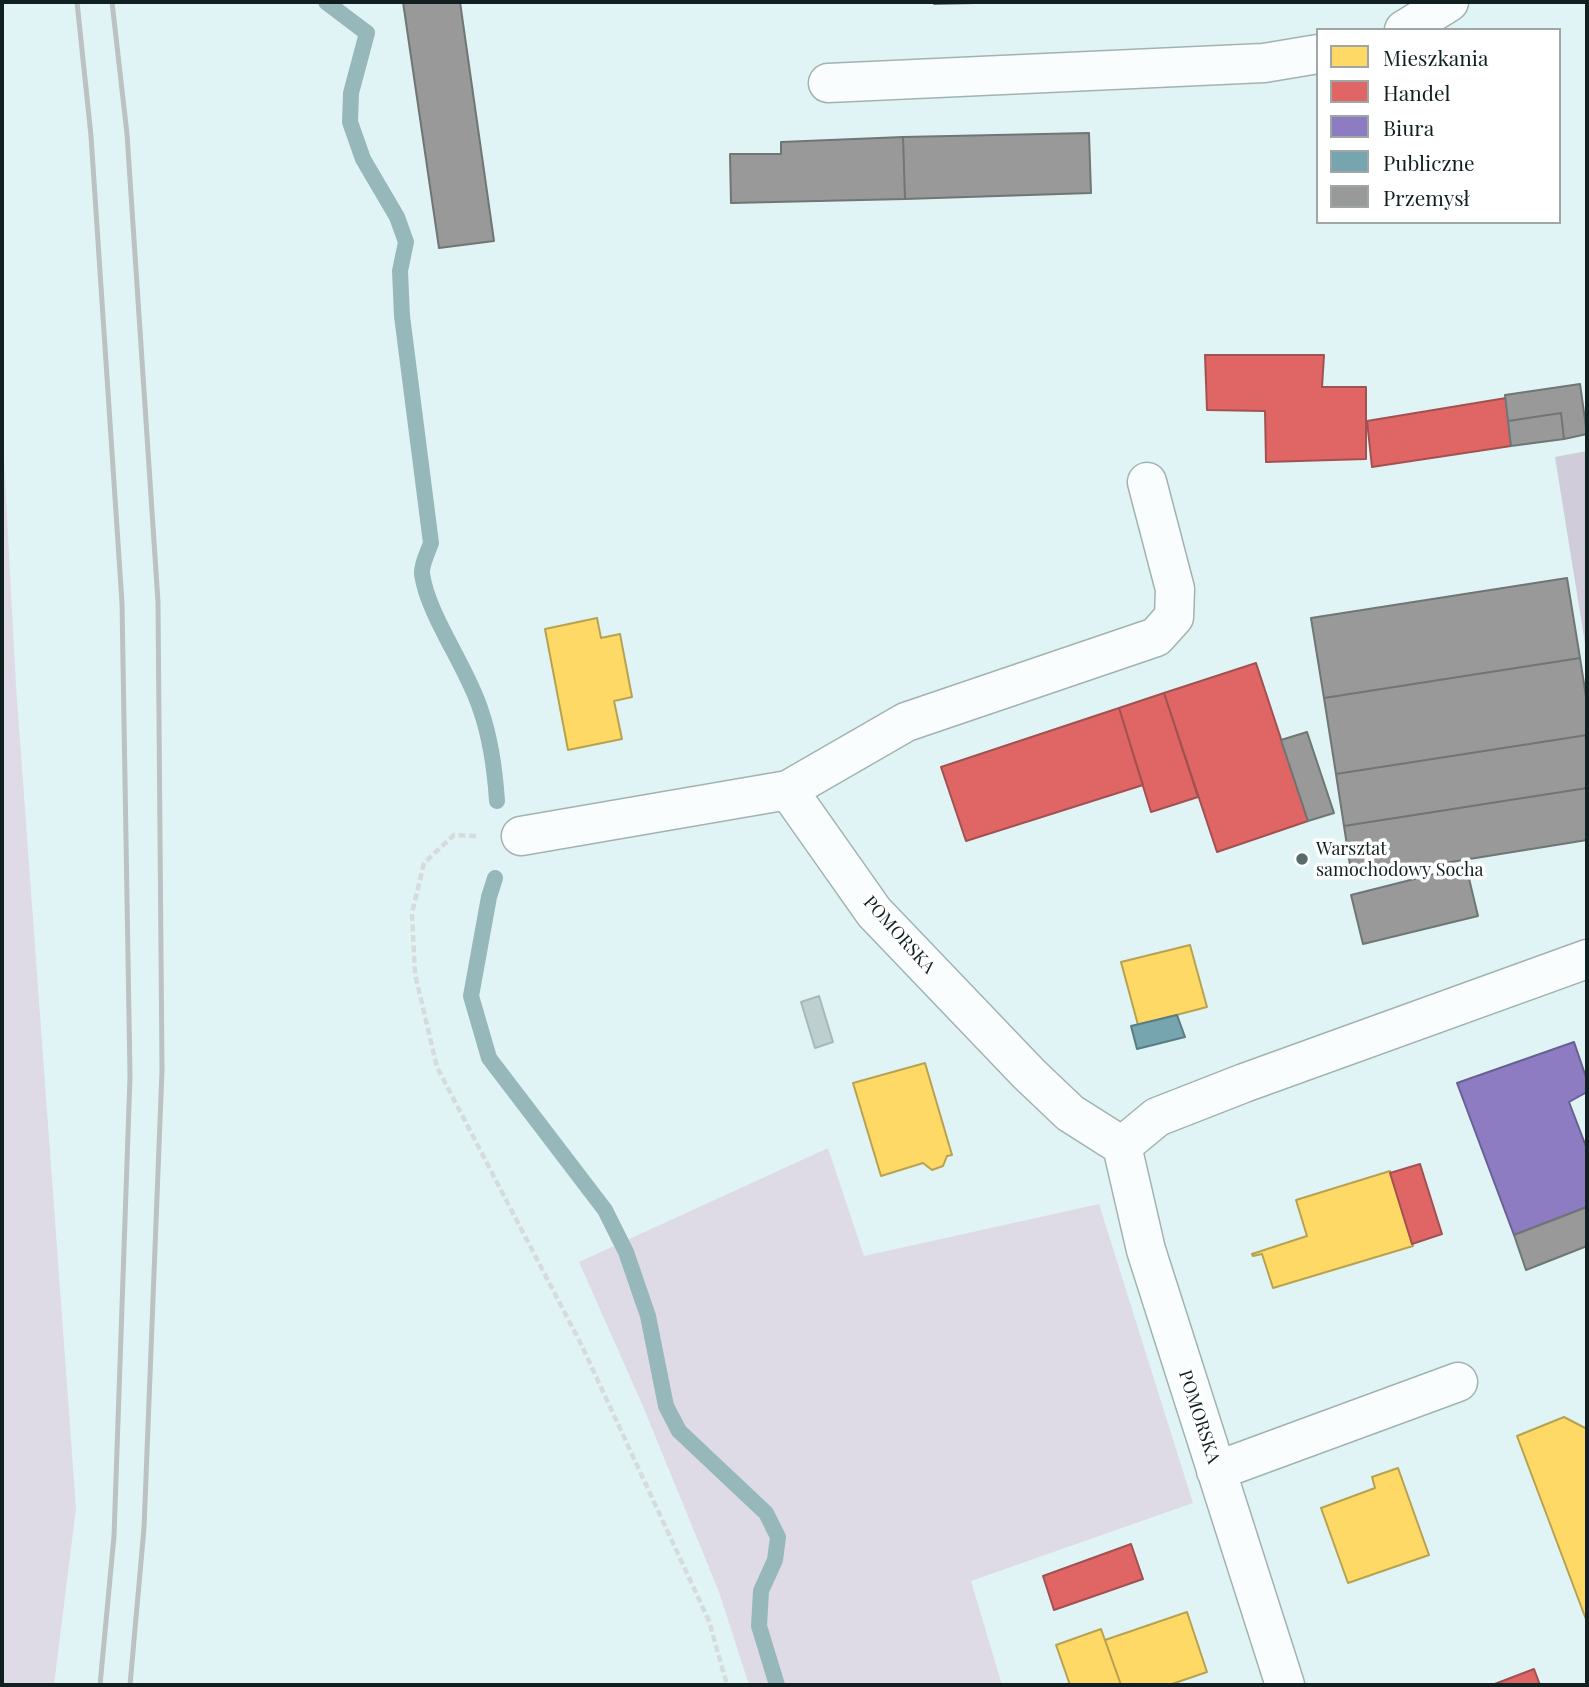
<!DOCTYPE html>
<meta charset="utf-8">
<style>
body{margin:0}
#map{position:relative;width:1589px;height:1687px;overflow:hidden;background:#e1f4f5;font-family:"Playfair Display",serif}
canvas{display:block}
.frame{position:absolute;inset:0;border:4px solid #102021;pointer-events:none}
.legend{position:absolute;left:1316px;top:28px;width:245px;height:196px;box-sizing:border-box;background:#fff;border:2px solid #9fa6a6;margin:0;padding:9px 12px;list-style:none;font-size:21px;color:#102021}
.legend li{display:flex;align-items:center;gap:14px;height:35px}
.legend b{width:35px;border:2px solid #9fa6a6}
</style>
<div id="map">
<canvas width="1589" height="1687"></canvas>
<div class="frame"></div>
<ul class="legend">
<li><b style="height:19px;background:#ffd966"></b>Mieszkania</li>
<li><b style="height:19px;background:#e06666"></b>Handel</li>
<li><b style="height:19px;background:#8e7cc3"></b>Biura</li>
<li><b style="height:19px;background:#76a5af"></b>Publiczne</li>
<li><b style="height:19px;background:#999"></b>Przemysł</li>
</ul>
</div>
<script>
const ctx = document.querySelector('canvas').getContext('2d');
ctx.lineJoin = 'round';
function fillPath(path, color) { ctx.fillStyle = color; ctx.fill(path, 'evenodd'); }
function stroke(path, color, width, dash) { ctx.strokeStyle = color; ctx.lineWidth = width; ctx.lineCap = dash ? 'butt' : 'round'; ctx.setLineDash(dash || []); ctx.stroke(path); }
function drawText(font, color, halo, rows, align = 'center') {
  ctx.font = font + ' "Playfair Display",serif'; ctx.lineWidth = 7; ctx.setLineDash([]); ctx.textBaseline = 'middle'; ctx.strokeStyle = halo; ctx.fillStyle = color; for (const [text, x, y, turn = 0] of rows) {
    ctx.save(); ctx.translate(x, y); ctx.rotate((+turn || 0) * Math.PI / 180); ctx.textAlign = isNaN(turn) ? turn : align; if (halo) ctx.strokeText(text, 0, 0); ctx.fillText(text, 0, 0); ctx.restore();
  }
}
fillPath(new Path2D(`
 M2,422L16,686L76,1508L54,1685H2Z
 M828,1148L864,1256L1099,1204L1193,1503L971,1581L1002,1685H749L719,1592L642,1404L579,1262Z`), '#dedbe6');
fillPath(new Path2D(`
 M1587,451V656L1555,457Z`), '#d1ccd9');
const homes = new Path2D(`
 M597,618L601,638L620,634L632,697L614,701L622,739L568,750L545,629Z
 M1190,945L1207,1007L1138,1025L1121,962Z
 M925,1063L952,1155L947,1156L943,1166L932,1170L923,1163L881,1176L853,1083Z
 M1390,1171L1413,1246L1273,1288L1262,1254L1253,1256L1252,1254L1307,1236L1296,1200Z
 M1564,1417L1587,1429V1622L1517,1436Z
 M1398,1468L1429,1555L1348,1583L1321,1508L1375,1488L1372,1477Z
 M1187,1612L1207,1672L1169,1685H1121L1105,1640Z
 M1101,1629L1121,1685H1070L1056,1645Z`);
fillPath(homes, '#ffd966');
stroke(homes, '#b7a251', 2);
const shops = new Path2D(`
 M1205,355H1324L1322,387H1366V459L1266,462L1265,411L1207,410Z
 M1506,398L1511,446L1372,467L1367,421Z
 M1256,663L1308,821L1217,852L1164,693Z
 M1164,693L1198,797L1151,812L1119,708Z
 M1119,708L1143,785L966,841L941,767Z
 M1420,1164L1442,1234L1412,1244L1390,1173Z
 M1131,1544L1143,1579L1054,1610L1043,1576Z
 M1534,1669L1540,1685H1492Z`);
fillPath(shops, '#e06666');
stroke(shops, '#a25151', 2);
const offices = new Path2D(`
 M1574,1042L1587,1080V1092L1569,1102L1587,1149V1207L1514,1235L1457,1083Z`);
fillPath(offices, '#8e7cc3');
stroke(offices, '#686092', 2);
const public = new Path2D(`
 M1177,1015L1185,1037L1137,1049L1131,1026Z`);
fillPath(public, '#76a5af');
stroke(public, '#577d84', 2);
const industry = new Path2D(`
 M403,2H460L494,241L439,248Z
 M934,2H1017L934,4Z
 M1089,133L1091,193L905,199L903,137Z
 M903,137L905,199L731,203L730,154H781V142Z
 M1580,384L1587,434L1564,439L1561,413L1508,421L1505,395Z
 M1561,413L1564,439L1511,446L1508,421Z
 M1567,578L1580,658L1324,698L1311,618Z
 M1580,658L1587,703V735L1336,774L1324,698Z
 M1307,732L1334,813L1308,821L1281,740Z
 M1587,735V788L1344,826L1336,774Z
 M1587,788V840L1352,878L1344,826Z
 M1466,866L1478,916L1363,944L1351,895Z
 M1587,1207V1246L1526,1270L1514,1235Z`);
fillPath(industry, '#999');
stroke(industry, '#707575', 2);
stroke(new Path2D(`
 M326,2L367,33L351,93L350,122L363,159L397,217L406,242L400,271L402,316L431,543C428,552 421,565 422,574C428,616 468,668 481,711C491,740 495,771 497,801
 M495,878L489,897L471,996L489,1058L605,1210L626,1252L648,1316L666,1406L679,1431L766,1513L778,1537L775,1560L761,1591L759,1626L777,1685`), '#97b8ba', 16);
const building = new Path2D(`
 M819,996L833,1042L815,1048L801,1002Z`);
fillPath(building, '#becfd0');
stroke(building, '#a7b8b8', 2);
const minor = new Path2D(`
 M1404,30L1449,2
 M828,83L1264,63L1318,54
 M788,790L874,912L1029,1074L1070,1113L1122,1146
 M521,836L788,790L906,722L1156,637L1174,617L1175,589L1147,482
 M1216,1471L1458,1382
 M1285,1685L1146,1250L1122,1146L1157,1117L1244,1083L1587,959`);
stroke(minor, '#a2b2b2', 41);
stroke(new Path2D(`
 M476,836L454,835L424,863L412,913L415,974L437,1067L581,1344L709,1621L727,1685`), '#d6dbdc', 4.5, [7, 3.5]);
stroke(minor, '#fafdfe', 38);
stroke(new Path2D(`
 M77,2L91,136L122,603L130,1076L114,1536L100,1685
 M112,2L127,134L158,602L162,1070L144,1528L130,1685`), '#bcc1c1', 5);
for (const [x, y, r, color] of [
 [1302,859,7,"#596a6b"]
]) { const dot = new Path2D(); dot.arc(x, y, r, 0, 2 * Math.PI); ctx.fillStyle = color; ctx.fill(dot); stroke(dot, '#fff', 2.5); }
drawText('18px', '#102021', '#fff', [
 ["Warsztat",1316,849],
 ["samochodowy Socha",1316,870]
], 'left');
drawText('18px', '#102021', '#fff', [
 ["POMORSKA",899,935,48],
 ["POMORSKA",1199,1417,72]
]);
</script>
